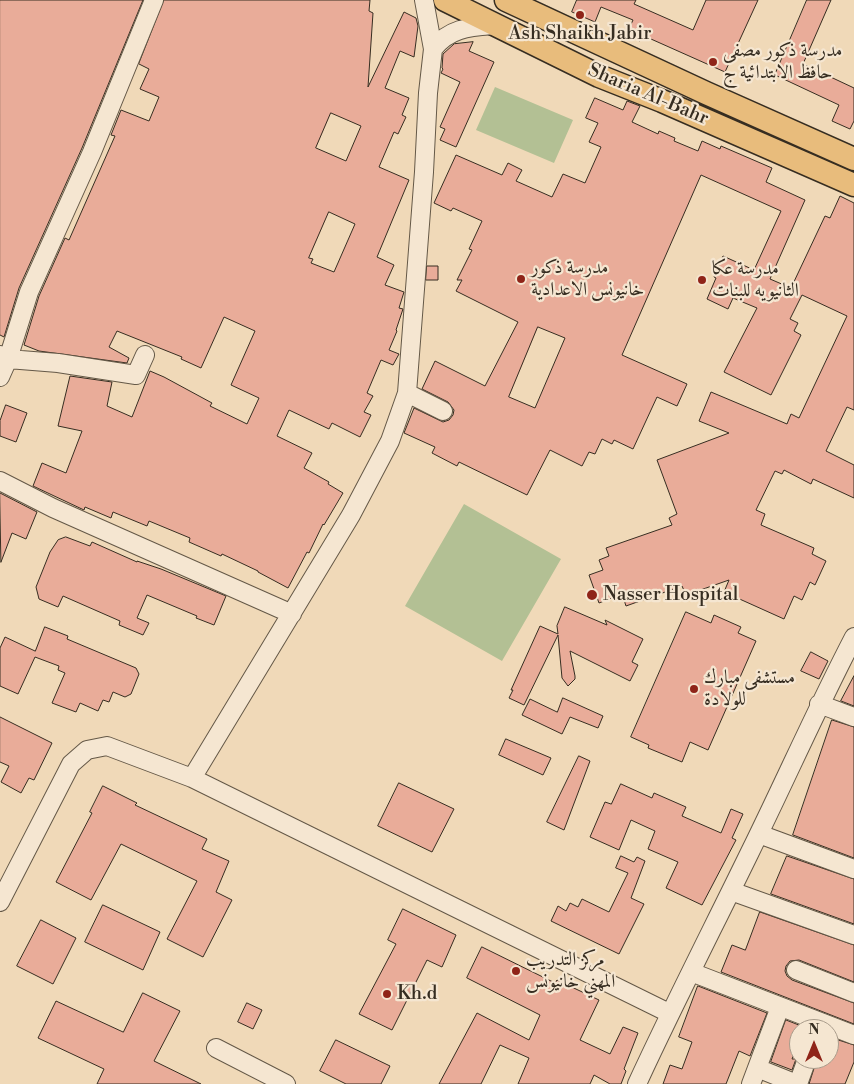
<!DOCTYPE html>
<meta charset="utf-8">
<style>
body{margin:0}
#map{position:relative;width:854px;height:1084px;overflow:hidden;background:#f0d9b8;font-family:"Libre Bodoni",serif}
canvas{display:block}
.north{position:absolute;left:789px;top:1019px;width:50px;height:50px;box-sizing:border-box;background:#f5e6d1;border:1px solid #a99c8b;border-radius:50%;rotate:0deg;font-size:14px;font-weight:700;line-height:20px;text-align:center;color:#362d21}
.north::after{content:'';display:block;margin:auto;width:18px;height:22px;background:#8f2418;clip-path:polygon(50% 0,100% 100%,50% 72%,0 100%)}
</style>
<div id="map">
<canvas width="854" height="1084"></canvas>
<div class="north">N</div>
</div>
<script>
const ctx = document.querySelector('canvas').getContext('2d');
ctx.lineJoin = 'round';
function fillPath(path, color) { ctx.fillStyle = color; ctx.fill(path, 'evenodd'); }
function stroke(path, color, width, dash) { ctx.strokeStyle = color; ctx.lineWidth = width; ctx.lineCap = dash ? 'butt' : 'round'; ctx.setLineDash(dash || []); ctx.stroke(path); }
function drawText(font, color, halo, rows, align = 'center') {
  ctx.font = font + ' "Libre Bodoni",Amiri,serif'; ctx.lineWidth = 4.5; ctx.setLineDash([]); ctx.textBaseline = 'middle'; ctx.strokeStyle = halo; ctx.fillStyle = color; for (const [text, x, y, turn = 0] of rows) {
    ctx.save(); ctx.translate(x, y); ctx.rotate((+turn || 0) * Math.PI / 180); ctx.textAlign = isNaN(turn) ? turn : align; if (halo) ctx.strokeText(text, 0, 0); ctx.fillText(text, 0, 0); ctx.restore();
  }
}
fillPath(new Path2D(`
 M495,87L573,120L554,163L476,130Z
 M464,504L561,559L502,661L405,606Z`), '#b3c094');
const building = new Path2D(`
 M0,0H143L82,148L19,288L4,337L0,335Z
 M164,0H370L369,11L373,13L368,87L404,12L416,18L418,26L414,57L400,51L385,88L409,98L402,115L406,117L398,134L394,132L379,167L409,180L377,257L394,265L385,285L404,292L399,308L403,309L396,330L397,331L389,350L399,354L393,365L381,360L367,393L373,396L364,412L371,415L360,437L332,423L329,429L289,410L277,436L312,453L304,468L329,482L328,484L343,493L324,525L323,524L309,553L307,552L288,588L258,572V571L222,554L221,556L189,542L190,538L149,521L147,526L113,512L111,518L85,507L84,510L33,486L42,463L66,473L82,431L58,426L70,376L112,382L107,406L132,417L150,371L164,377L212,403L210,406L247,424L259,398L231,385L255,331L224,317L201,368L181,359L182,357L117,331L109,347L129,358L127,363L39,351L24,345L39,296L65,238L69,240L115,136L111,135L121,110L149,121L159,97L140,89L149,69L139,64ZM331,113L361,126L346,161L316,148ZM329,212L355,224L334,272L311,263L313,259L309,258Z
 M577,0H636L634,4L693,30L706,0H758L725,72L642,35L640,41L626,35L633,20L601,7L595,22L572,12Z
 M807,0H831L803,64L854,88V121L850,129L832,121L839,105L775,75Z
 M473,42L469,51L494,62L456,147L440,140L445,129L440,127L460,82L441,73L443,69L442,68L443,54L454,44Z
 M595,98L623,110L627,101L640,106L632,122L658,134L659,131L675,138L674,141L698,151L702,141L720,149L721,146L772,168L766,182L805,200L770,279L791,288L825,216L830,218L840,196L854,203V410L847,407L826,451L854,465V498L813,479L811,484L784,470L782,474L775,471L756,510L765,514L761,525L814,548L812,554L826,561L815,585L810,582L802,600L794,596L784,619L724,592L729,580L686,595L682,586L626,606L622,594L599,603L589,575L603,570L599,560L609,556L606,548L672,525L669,518L677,514L657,460L729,433L699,421L711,392L787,424L791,414L799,418L847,316L802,295L790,319L798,323L794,331L801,335L771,395L724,372L757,308L733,298L728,309L707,299L716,278L714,277L723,256L754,270L781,211L701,175L622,355L687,384L677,406L657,397L633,449L614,440L612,444L602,439L595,454L589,452L582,466L550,450L527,495L459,462L457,466L432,453L435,447L404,433L414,408L443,422L449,420L453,415L454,410L448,402L422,389L435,361L485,386L518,322L456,291L462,280H457L472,250L469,249L482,221L453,208L451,211L434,203L456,155L502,175L508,163L522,170L516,181L552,197L563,174L585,183L601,147L589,142L598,123L586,118ZM538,327L565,338L535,408L509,397Z
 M427,266H438V280H426Z
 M6,405L27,413L16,442L0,436V421Z
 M0,493L37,512L26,539L12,533L1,562Z
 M66,537L90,546L92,542L137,562V561L161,569L226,596L214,625L196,618L197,616L147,595L137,618L149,623L143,635L119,625L120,621L63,596L58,607L39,599L36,587L50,552L58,540Z
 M565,607L607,625L605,620L643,639L632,662L638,665L630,681L570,651L575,676V679L568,686L562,678L558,635L524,705L509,698L513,690H511L540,626L558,634L557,626Z
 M686,612L711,623L714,615L741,627L738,633L756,641L708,750L690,742L682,762L648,748L649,745L631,737Z
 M45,627L68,636L67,639L136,668L139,674L131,694L125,697L113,692L109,702L103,700L98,711L80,703L76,712L52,703L65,673L58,670L59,666L35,657L18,694L0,686V648L5,637L35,651Z
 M811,652L828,661L819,679L801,671Z
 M854,676V706L841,701Z
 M563,698L603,716L598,728L570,717L562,734L522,715L530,699L557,712Z
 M0,717L52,743L34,780L29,778L21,793L1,782L9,766L0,762Z
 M832,720L854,727V858L793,835Z
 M506,739L551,758L543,775L499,755Z
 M579,756L590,761L564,830L547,822Z
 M399,783L454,809L432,852L378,826Z
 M621,784L652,798L654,793L686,807L682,816L721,833L731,809L743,814L732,838L736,840L702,905L666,888L678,862L648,849L655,831L631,820L619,850L590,837L605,802L611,804Z
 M103,786L137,803L135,805L207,839L202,849L229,861L216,892L232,900L203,957L167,939L197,881L121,844L91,900L56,882L92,813L90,812Z
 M621,856L634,862L637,857L645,861L631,898L644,904L619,954L551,921L558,906L566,911L570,903L578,907L582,899L609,912L628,873L616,868Z
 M787,856L854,879V924L771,894Z
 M103,905L160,932L143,970L85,942Z
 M403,909L456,935L442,967L427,960L392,1030L359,1014L396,944L388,940Z
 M760,912L854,945V982L799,960L790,961L786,966L785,971L787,976L792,980L854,1003V1024L721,972L732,945L745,950Z
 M41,920L76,938L53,984L17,966Z
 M482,947L555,983L557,980L599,1000L580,1040L610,1054L623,1027L638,1033L624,1069L626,1071L621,1084H610L594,1075L590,1084H518L529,1058L500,1045L481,1084H439L477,1013L529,1040L540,1015L467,978Z
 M698,986L767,1013L750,1056L739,1051L726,1084H663L670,1065L682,1069L692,1042L679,1037Z
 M143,993L180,1011L154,1061L201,1084H97L104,1069L38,1038L56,1001L123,1032Z
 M247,1003L262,1010L253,1029L238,1022Z
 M786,1020L809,1029H799V1042L792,1059H796L792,1070L771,1062Z
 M829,1037L854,1045V1062L845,1084H809L817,1059H829Z
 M336,1040L390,1066L381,1084H346L320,1071Z`);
fillPath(building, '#e9ac99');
stroke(building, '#362d21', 1);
const minor = new Path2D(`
 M433,49C450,27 471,27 497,25
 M0,355L8,359L58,363L136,375L145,355
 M0,377L8,359L29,292L92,152L154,0
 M407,393L443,411
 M0,481L53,508L292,614
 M819,704L854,717
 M192,778L351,515L390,441L407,393L424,172L428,93L433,49L424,0
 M759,834L854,869
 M731,891L854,935
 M0,902L71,764L87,750L107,746L192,778L669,1013
 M796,970L854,993
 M691,972L854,1035
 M216,1048L286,1084
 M757,1068L797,1084
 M637,1084C673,1006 712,930 750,852C785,781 817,708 854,637
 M751,1084L780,1007
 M798,1084L807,1059`);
const major = new Path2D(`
 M445,0L599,76L662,101L854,185
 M506,0L706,93L854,159`);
stroke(minor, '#645847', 20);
stroke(major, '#362d21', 25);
stroke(minor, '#f5e6d1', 18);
stroke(major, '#e8bc7c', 22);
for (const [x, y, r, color] of [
 [580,15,5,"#8f2418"],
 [713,62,5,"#8f2418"],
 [521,279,5,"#8f2418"],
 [702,280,5,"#8f2418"],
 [592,595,6,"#8f2418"],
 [694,689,5,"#8f2418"],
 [516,971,5,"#8f2418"],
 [387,994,5,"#8f2418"]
]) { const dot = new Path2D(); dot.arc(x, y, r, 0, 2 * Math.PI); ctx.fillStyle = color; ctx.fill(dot); stroke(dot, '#f5e6d1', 2); }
drawText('19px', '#362d21', '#f5e6d1', [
 ["Ash Shaikh Jabir",580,34,"center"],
 ["مدرسة ذكور مصفى",723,51],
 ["حافظ الابتدائية ج",723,73],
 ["مدرسة ذكور",531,268],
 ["خانيونس الاعدادية",531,290],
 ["مدرسة عكا",712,269],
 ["الثانيويه للبنات",712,291],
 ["Nasser Hospital",603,595],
 ["مستشفى مبارك",704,678],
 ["للولادة",704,700],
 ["مركز التدريب",526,960],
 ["المهني خانيونس",526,982],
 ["Kh.d",397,994]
], 'left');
drawText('19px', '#362d21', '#f5e6d1', [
 ["Sharia Al-Bahr",648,95,23]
]);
</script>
